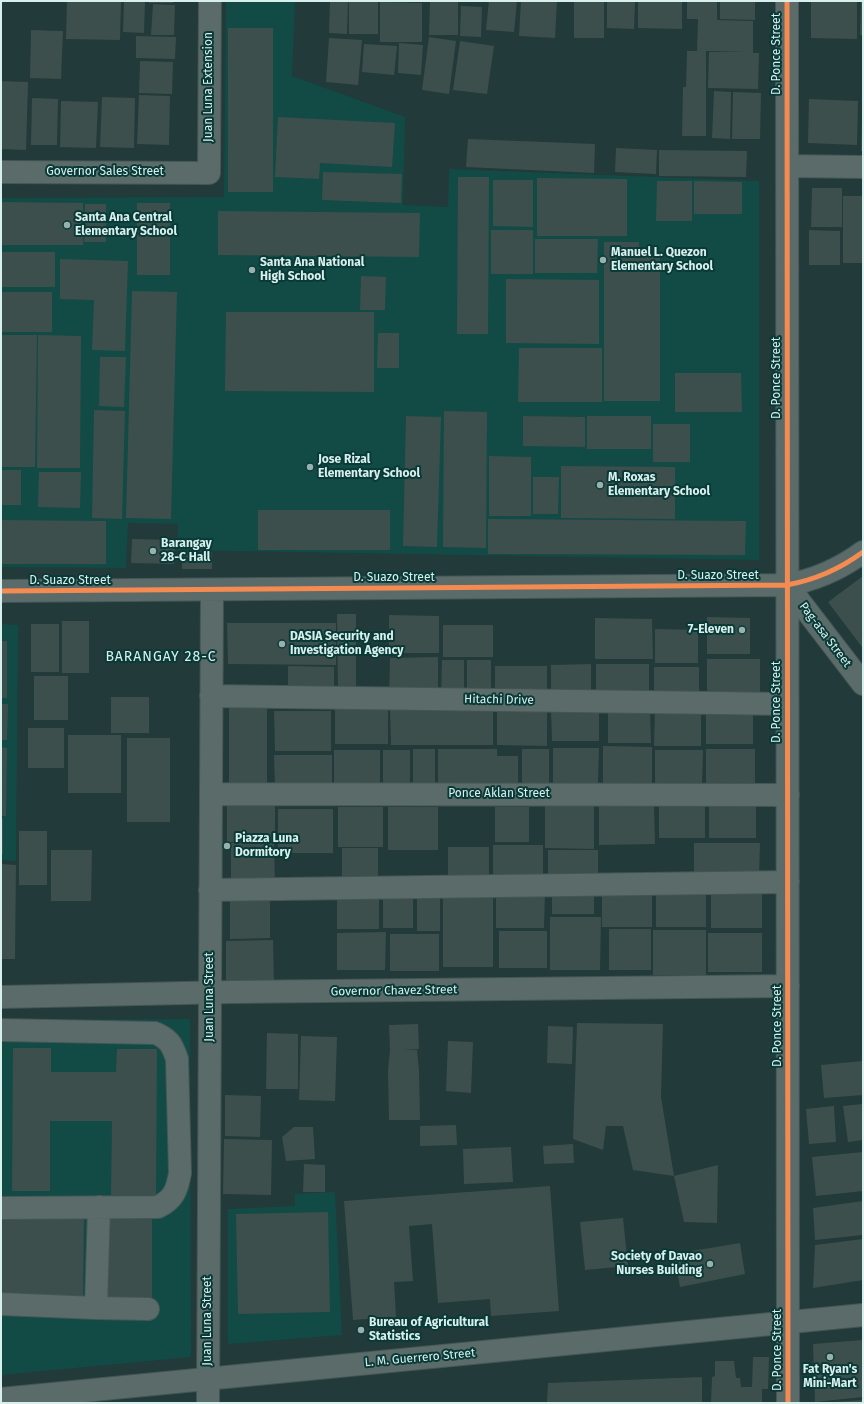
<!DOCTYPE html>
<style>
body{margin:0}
#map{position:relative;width:864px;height:1404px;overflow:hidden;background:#223a39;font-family:"Fira Sans",sans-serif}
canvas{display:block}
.frame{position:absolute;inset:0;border:2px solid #d8f0ed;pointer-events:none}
</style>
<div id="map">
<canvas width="864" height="1404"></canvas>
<div class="frame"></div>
</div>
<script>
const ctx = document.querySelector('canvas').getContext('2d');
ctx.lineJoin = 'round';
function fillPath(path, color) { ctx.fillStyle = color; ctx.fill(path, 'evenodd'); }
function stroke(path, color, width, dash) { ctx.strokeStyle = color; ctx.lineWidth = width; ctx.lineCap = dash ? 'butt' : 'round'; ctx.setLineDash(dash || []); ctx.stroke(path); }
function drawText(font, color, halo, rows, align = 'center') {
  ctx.font = font + ' "Fira Sans",sans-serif'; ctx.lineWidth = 4; ctx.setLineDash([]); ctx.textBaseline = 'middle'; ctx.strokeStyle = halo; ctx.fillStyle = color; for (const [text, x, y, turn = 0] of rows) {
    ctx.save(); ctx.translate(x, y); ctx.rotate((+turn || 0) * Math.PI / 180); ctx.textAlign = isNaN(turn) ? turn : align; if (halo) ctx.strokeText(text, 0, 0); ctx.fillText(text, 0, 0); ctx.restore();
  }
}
fillPath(new Path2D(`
 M226,1H295L292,76L405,117L403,205L448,207L449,169L759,181V560L178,550V524L128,523L126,568L1,567V198L224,197Z
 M1,624L18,625L16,861L1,860Z
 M190,1019L191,1357L1,1375V1020Z
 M335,1192L342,1335L228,1344V1209L295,1206V1194Z`), '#124a46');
fillPath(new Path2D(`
 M67,1H121L120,40L66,39Z
 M124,1H145L144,33L123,32Z
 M149,1H173V3H149Z
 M330,1H348L347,34L329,33Z
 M349,1H378V34H349Z
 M430,1H458V35H429Z
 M489,1H517L514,32L486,30Z
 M521,1H557L555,38L519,36Z
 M574,1H604V38H574Z
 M607,1H635L634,29L607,28Z
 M638,1H682V29L638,28Z
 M687,1H717V20L753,21V53H759L758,89L708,88L709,52H749L706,51V136H682L683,87H686L687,51H697L698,19H687Z
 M720,1H755V20L720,19Z
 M811,1H857V39L811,38Z
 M861,1H863V35H860Z
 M380,2L422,3V42H380Z
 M153,4L175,5L174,35H151Z
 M461,6L482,7L481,37L460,36Z
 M228,28H273V192H228Z
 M31,30L63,31L61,79L30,78Z
 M136,36L176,37L175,59L136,58Z
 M429,37L456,41L449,94L422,90Z
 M329,38L362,40L358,85L326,82Z
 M460,41L494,46L487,94L453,90Z
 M399,43L423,45L421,75L398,73Z
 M364,44L397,46L394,75L362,72Z
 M140,61L173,62L172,94L139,93Z
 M1,81L28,82L26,150L1,149Z
 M714,91L731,92L730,139L712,138Z
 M733,92L761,93L760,139H732Z
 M139,95L170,96L169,145L137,144Z
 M102,97L135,98L134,148L100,147Z
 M32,98L58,99L57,145H31Z
 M809,99L858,101L857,145L808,143Z
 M61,101L98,102L96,148L60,147Z
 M278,117L395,123L392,167L320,163L319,179L275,177Z
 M862,117H863V151H861Z
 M468,139L595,144L594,173L466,167Z
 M616,148L657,150L656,174L615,172Z
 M659,150L747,151L746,177L659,176Z
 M323,172L402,174L401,203L322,200Z
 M458,177H489L488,334H457Z
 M537,178L627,179V236H537Z
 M493,180H533V227L493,226Z
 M657,181H692V221H656Z
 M694,181L742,182V214H694Z
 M812,188H842V227H811Z
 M843,196H863V263H843Z
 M1,202L83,203V245H1Z
 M137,203H170V275H137Z
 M85,204H106V242H84Z
 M218,211L420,213L419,257L218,255Z
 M491,230H533V274H491Z
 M809,230L840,231V265H809Z
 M535,239H598L597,273H535Z
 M604,242H639V253L660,254V401H604Z
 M1,252H55V287H1Z
 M60,259L128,261L125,351L92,350L94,300L60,299Z
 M361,276L386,277L385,310H360Z
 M506,279L599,280V344L506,343Z
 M132,291L177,292L171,519L126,518Z
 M1,292H52V332H1Z
 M226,312H374V392L225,391Z
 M378,333H399V368H377Z
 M1,335H37L35,467H1Z
 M38,335L81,336L80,468H37Z
 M519,348H602V402H518Z
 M100,357H126L124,407L99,406Z
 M675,373H741L742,412H675Z
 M94,410L125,411L122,519L92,518Z
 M444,411L487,412L486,548L443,547Z
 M406,416L441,417L437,547L403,546Z
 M523,416L585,417V447L523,446Z
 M587,416H651V449H587Z
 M653,424H690V462H653Z
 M489,456L531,457V516H489Z
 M561,466L675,467V519L561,518Z
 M1,470H21V505H1Z
 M39,472H81L80,508L38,507Z
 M533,477H559L558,514H533Z
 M258,510H390V550H258Z
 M488,519L746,521L745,555L488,554Z
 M1,520L106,521V564H1Z
 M132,539L175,540L174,564L131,563Z
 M182,551L212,552V569H182Z
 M863,576V646L862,647L828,602Z
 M337,614H356V695H338Z
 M389,615L439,616V653H389Z
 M707,617L750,618V654H707Z
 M595,618L652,619L653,659H595Z
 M62,621H89V673H62Z
 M227,623H336V665L228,664Z
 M31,624H59V672H31Z
 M443,625H493V657H443Z
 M655,629L698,630V663H655Z
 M1,641H7V698H1Z
 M438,657V698H389L390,658Z
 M707,659H760V701H707Z
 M442,660H464V696H441Z
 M467,660H491V695L467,696Z
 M591,664V692H551V665Z
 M596,664H649V695H596Z
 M288,666L334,667V695H288Z
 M495,666H547V700H495Z
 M654,667H699V695H654Z
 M34,676H68V720H34Z
 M111,697H149V733H111Z
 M1,704H8L7,740H1Z
 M655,706H701V746H654Z
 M706,706H753V744H706Z
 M229,707H267V787H229Z
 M335,708H388V744H335Z
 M608,708L650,709L651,743H608Z
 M390,709H493V745H391Z
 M497,709H547V746L497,745Z
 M551,710H599V741H552Z
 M274,711H331V751H275Z
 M28,728H64V768H28Z
 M68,735H121V793H68Z
 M127,738H170V822H127Z
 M603,746L652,747V784L603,785Z
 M1,747L7,748L6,816H1Z
 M553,748H599L598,783H553Z
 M413,749H435V787H413Z
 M438,749H497V756H518V785L438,787Z
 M522,749H549V784H522Z
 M706,749H755V784H706Z
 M334,750H380V786H334Z
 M383,750H410V787H383Z
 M655,750H703L702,785H655Z
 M274,755H332V787H275Z
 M709,796L756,797V838H709Z
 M659,797H705V838H659Z
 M275,801V842H227V802Z
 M599,804H654L655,844L599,845Z
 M545,805H594V849L545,848Z
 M338,807H383V847H338Z
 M388,807H438V850H388Z
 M495,807H529V842H495Z
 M278,809H333V853H278Z
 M1,819H3V854H1Z
 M19,831H47V885H19Z
 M231,843H274L275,886H231Z
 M694,843H760L759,878H694Z
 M493,845H543V883H493Z
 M448,847H489V883H448Z
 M342,848H378V882H342Z
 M51,850H92L91,901H51Z
 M548,850H598V881H548Z
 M1,864L16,865L15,959H1Z
 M443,889L493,890V967H443Z
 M594,889V914H552V890Z
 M656,889H706V927H656Z
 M496,890H545L544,928H496Z
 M602,890H652V927H602Z
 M711,890H762V928H711Z
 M383,891H413V928H383Z
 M417,891H440V931H417Z
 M337,892L379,893V929H337Z
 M230,900H270V938L230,939Z
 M550,917H601L600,970H550Z
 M609,929H651V970H609Z
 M653,930H706V975H653Z
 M499,931H547V968H499Z
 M386,932L385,970H337V933Z
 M708,933H762V972H708Z
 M390,934H439V971H390Z
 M273,940L274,984L226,985V941Z
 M577,1023L663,1024L661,1097L674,1176L633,1170L623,1126H606L603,1150L573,1139Z
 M418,1024L419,1049L403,1050H417L419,1070L420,1120H389L388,1070L390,1050L389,1025Z
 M548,1026L573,1027L572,1064L547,1063Z
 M267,1033L298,1034V1089H266Z
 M301,1036L337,1037L335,1101L299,1100Z
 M448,1041L473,1042L471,1093L446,1091Z
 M13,1048H51V1072H116L117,1049H157L156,1195H111L112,1121H50V1191H12Z
 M863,1061V1095L824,1098L821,1065Z
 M225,1095L261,1096L260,1137L225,1136Z
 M862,1104L863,1140L848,1142L843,1106Z
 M834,1106L836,1142L809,1144L806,1109Z
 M456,1125L457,1145L420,1146V1126Z
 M294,1127H313L315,1159L286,1161L282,1137Z
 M224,1139L272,1140L271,1195L223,1194Z
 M573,1144L574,1163L544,1164L543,1146Z
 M511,1147L513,1182L464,1184L463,1149Z
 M863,1152V1191L816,1196L812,1157Z
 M304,1164L325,1165V1192H303Z
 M718,1165L717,1223L684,1222L674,1176Z
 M550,1186L559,1311L491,1316L490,1299L438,1303L432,1224L409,1226L413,1281L394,1282L396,1317L353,1320L344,1201Z
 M863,1201V1235L815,1240L813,1208Z
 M328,1212L330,1312L238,1314L236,1214Z
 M1,1216L84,1217L83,1296H1Z
 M108,1218H152V1298H107Z
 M623,1218L628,1266L585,1270L580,1222Z
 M863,1239V1280L813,1288L815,1245Z
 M740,1243L745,1274L680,1287L674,1254Z
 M863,1340V1397L815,1402L813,1344Z
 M753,1357H769L768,1389H762V1403H711L712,1377L715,1376V1361H734L736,1378H740L741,1387H752Z
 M702,1377V1403H547L548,1383Z
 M863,1400V1403H834V1402Z`), '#3d4f4c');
const minor = new Path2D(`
 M787,1L788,1403
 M787,166L863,167
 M1,172L209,173L210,1
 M787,585L863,684
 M1,591L787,585C815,580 840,569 863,552
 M211,696L787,704
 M211,794L788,795
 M210,890L788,882
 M1,997L232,992L788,986
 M1,1030L155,1033C169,1039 172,1044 177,1059L180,1173C177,1190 174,1199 158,1207L1,1208
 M1,1304L96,1308L148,1309
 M96,1308L99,1207
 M1,1399L863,1315
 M208,1403L212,590`);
stroke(minor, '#435655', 24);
stroke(minor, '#5b6b6a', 22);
stroke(new Path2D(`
 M787,1L788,1403
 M1,591L787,585C815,580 840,569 863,552`), '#f68b52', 5);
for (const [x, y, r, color] of [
 [67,225,4,"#98b0ae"],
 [603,260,4,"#98b0ae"],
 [252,270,4,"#98b0ae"],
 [310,467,4,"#98b0ae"],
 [600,485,4,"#98b0ae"],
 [153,551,4,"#98b0ae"],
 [742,630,4,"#98b0ae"],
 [282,644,4,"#98b0ae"],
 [227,846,4,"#98b0ae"],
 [710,1264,4,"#98b0ae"],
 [361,1330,4,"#98b0ae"],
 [830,1357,4,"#98b0ae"]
]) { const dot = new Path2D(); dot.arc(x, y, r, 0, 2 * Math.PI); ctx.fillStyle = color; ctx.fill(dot); stroke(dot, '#093a37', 1.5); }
drawText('12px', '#d8f0ed', '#093a37', [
 ["D. Ponce Street",777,54,-90],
 ["Juan Luna Extension",209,87,-90],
 ["Governor Sales Street",105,172],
 ["D. Ponce Street",777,378,-90],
 ["D. Suazo Street",718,576],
 ["D. Suazo Street",394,578],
 ["D. Suazo Street",70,581],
 ["Pag-asa Street",825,635,53],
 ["Hitachi Drive",499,700,1],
 ["D. Ponce Street",777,702,-90],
 ["Ponce Aklan Street",499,794],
 ["Governor Chavez Street",394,991,-1],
 ["Juan Luna Street",210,997,-90],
 ["D. Ponce Street",778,1026,-90],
 ["Juan Luna Street",208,1321,-90],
 ["D. Ponce Street",778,1350,-90],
 ["L. M. Guerrero Street",420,1358,-5]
]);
drawText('bold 12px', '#d8f0ed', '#093a37', [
 ["Santa Ana Central",75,218],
 ["Elementary School",75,232],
 ["Manuel L. Quezon",611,253],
 ["Elementary School",611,267],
 ["Santa Ana National",260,263],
 ["High School",260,277],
 ["Jose Rizal",318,460],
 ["Elementary School",318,474],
 ["M. Roxas",608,478],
 ["Elementary School",608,492],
 ["Barangay",161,544],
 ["28-C Hall",161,558],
 ["7-Eleven",734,630,"right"],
 ["DASIA Security and",290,637],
 ["Investigation Agency",290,651],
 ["Piazza Luna",235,839],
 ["Dormitory",235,853],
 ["Society of Davao",702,1257,"right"],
 ["Nurses Building",702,1271,"right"],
 ["Bureau of Agricultural",369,1323],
 ["Statistics",369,1337],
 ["Fat Ryan's",830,1370,"center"],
 ["Mini-Mart",830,1384,"center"]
], 'left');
ctx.letterSpacing = '1px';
drawText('14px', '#d8f0ed', '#093a37', [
 ["BARANGAY 28-C",161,657]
]);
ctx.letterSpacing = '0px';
</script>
